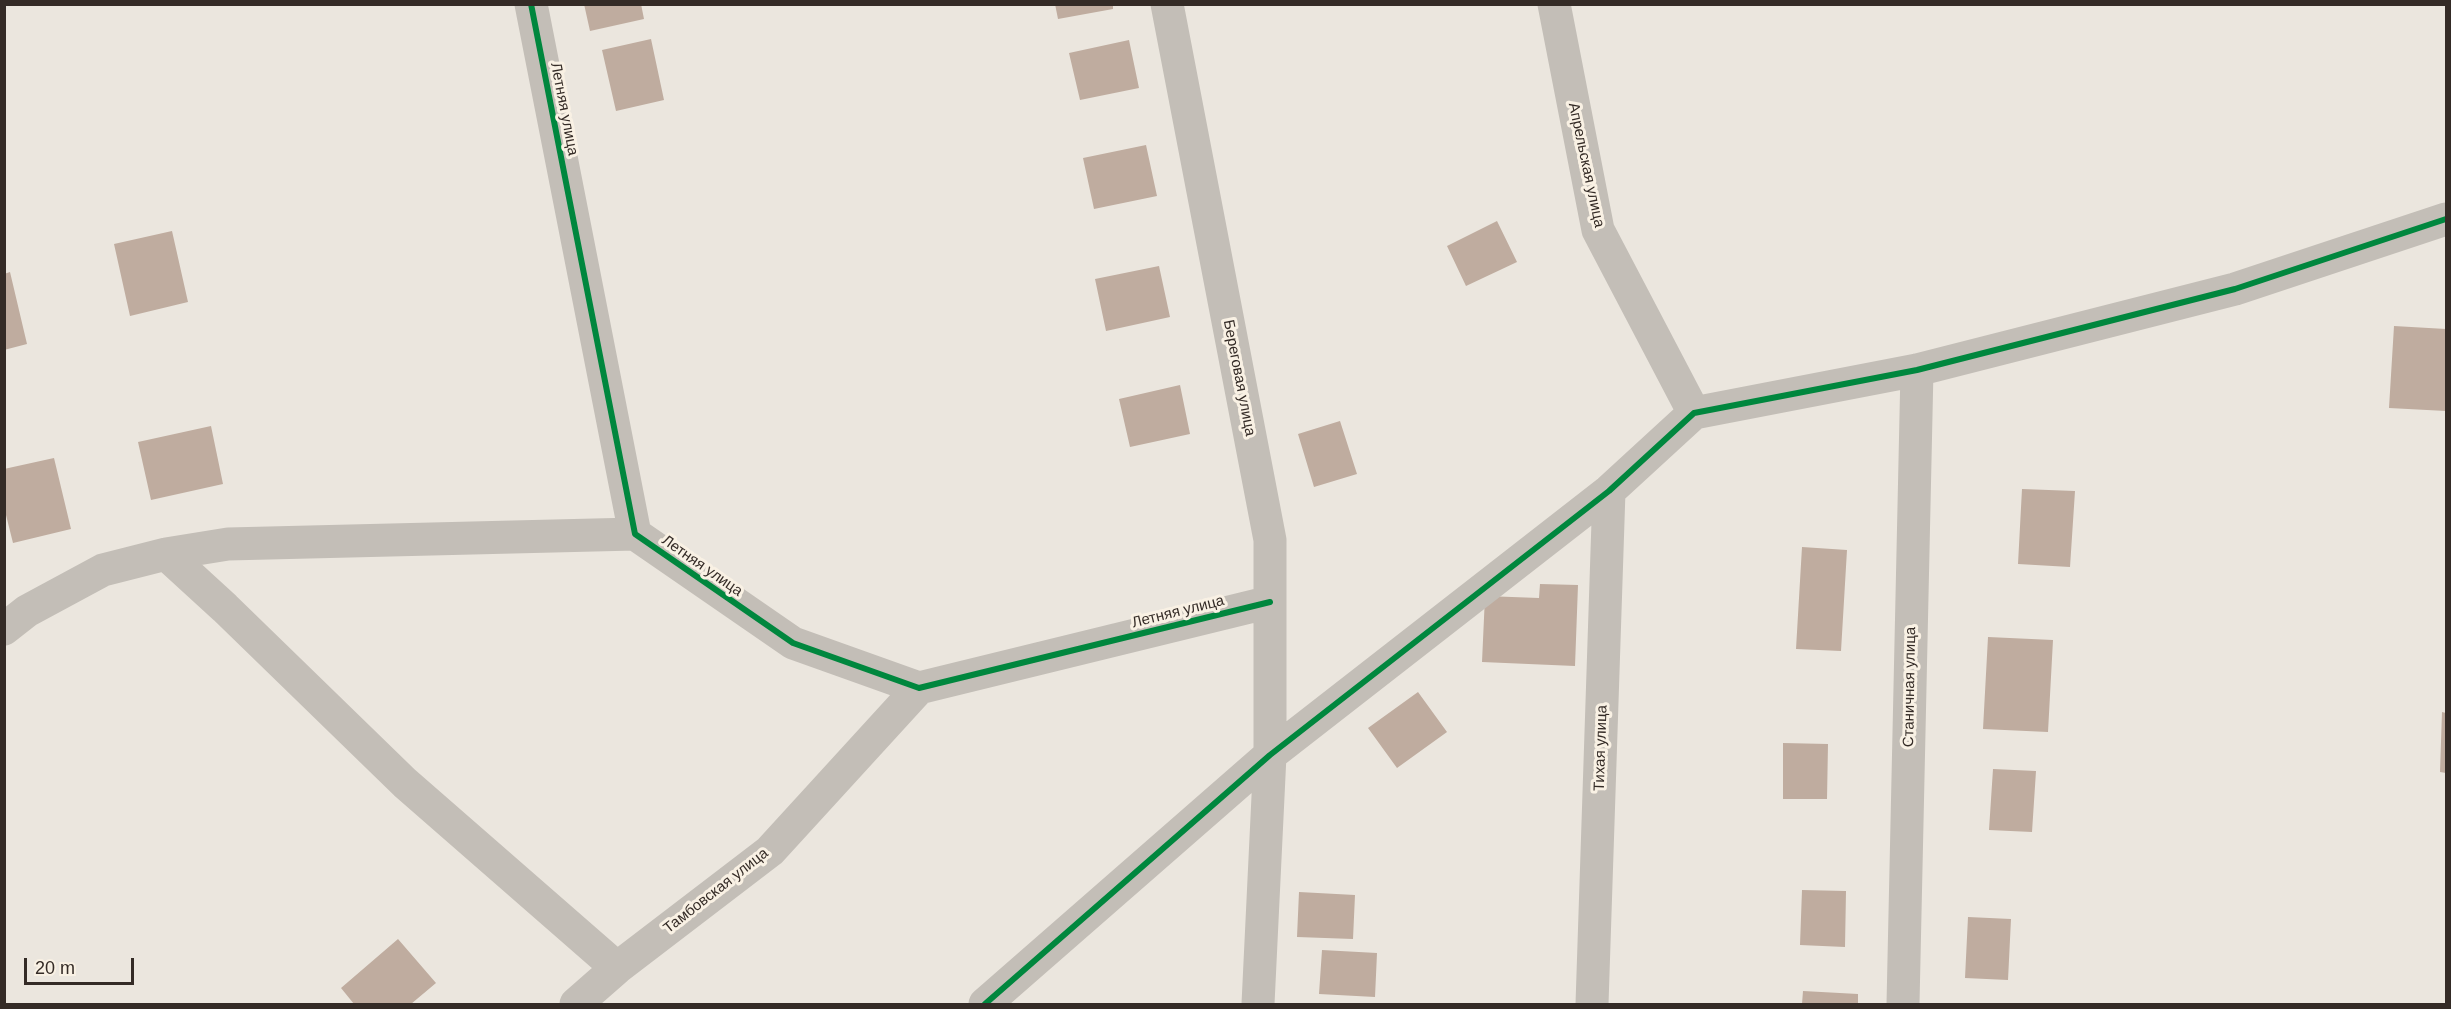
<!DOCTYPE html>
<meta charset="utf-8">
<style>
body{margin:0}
#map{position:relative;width:2451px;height:1009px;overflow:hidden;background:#ebe6de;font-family:Helvetica,sans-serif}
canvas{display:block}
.frame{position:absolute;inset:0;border:6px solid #342b26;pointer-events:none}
.scale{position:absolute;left:24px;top:958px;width:110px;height:27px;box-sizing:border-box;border:3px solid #342b26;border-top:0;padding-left:8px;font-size:18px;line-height:21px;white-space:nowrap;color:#342b26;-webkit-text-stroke:4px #f9f1e4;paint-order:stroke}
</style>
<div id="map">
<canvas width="2451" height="1009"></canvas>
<div class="frame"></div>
<div class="scale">20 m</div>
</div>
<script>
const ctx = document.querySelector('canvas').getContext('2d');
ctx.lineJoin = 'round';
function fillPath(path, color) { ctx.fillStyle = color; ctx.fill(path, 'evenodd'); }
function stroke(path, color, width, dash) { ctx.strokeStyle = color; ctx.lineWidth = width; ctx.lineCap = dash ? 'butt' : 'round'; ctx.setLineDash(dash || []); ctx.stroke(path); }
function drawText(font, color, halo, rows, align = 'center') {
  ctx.font = font + ' Helvetica,sans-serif'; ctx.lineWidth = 6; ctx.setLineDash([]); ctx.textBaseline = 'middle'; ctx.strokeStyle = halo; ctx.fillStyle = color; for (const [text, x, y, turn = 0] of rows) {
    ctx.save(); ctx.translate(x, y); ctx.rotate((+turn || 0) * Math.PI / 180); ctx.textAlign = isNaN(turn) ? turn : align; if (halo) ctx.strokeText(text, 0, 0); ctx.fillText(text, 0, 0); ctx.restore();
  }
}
fillPath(new Path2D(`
 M584,4H641L644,19L590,31Z
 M1055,4H1113V9L1058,19Z
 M651,39L664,100L616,111L602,50Z
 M1129,40L1139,88L1080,100L1069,53Z
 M1146,145L1157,196L1094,209L1083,158Z
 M1497,221L1517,262L1466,286L1447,246Z
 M172,231L188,302L130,316L114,244Z
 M1159,266L1170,317L1106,331L1095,279Z
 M10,272L27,344L4,350V274Z
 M2394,326L2446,329V411L2389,408Z
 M1180,385L1190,434L1130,447L1119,399Z
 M1340,421L1357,474L1314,487L1298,434Z
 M211,426L223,484L151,500L138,442Z
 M54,458L71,529L13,543L4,507V469Z
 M2022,489L2075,491L2070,567L2018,564Z
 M1802,547L1847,550L1841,651L1796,649Z
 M1540,584L1578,585L1575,666L1482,662L1485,596L1539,598Z
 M1988,637L2053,640L2048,732L1983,729Z
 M1418,692L1447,732L1397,768L1368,728Z
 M2442,712L2446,713V773L2440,772Z
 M1783,743L1828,744L1827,799H1783Z
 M1993,769L2036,771L2032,832L1989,830Z
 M1802,890L1846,891L1845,947L1800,945Z
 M1299,892L1355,895L1353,939L1297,937Z
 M1968,917L2011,919L2008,980L1965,978Z
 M398,939L436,983L411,1004H354L341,988Z
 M1322,950L1377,953L1375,997L1319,994Z
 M1803,991L1858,994V1004H1802Z`), '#bfac9f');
stroke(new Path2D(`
 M531,4L635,534L793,643L919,688L1270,602
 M1167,4L1270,540V755L1258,1004
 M1554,4L1598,230L1694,413
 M166,554L225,608L405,783L617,968
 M4,629L27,611L103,570L166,554L228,544L635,534
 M576,1004L617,968L770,851L919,688
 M985,1004L1270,755L1609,491L1694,413L1917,370L2235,289L2446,219
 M1592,1004L1609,491
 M1903,1004L1917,370`), '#c3beb7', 33);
stroke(new Path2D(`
 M531,4L635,534L793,643L919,688L1270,602
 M985,1004L1270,755L1609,491L1694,413L1917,370L2235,289L2446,219`), '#00873e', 6);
drawText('15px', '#342b26', '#f9f1e4', [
 ["Летняя улица",564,109,79],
 ["Апрельская улица",1586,165,78],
 ["Береговая улица",1239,378,79],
 ["Летняя улица",702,566,35],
 ["Летняя улица",1178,612,-14],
 ["Станичная улица",1910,687,-89],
 ["Тихая улица",1601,748,-88],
 ["Тамбовская улица",716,891,-38]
]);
</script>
